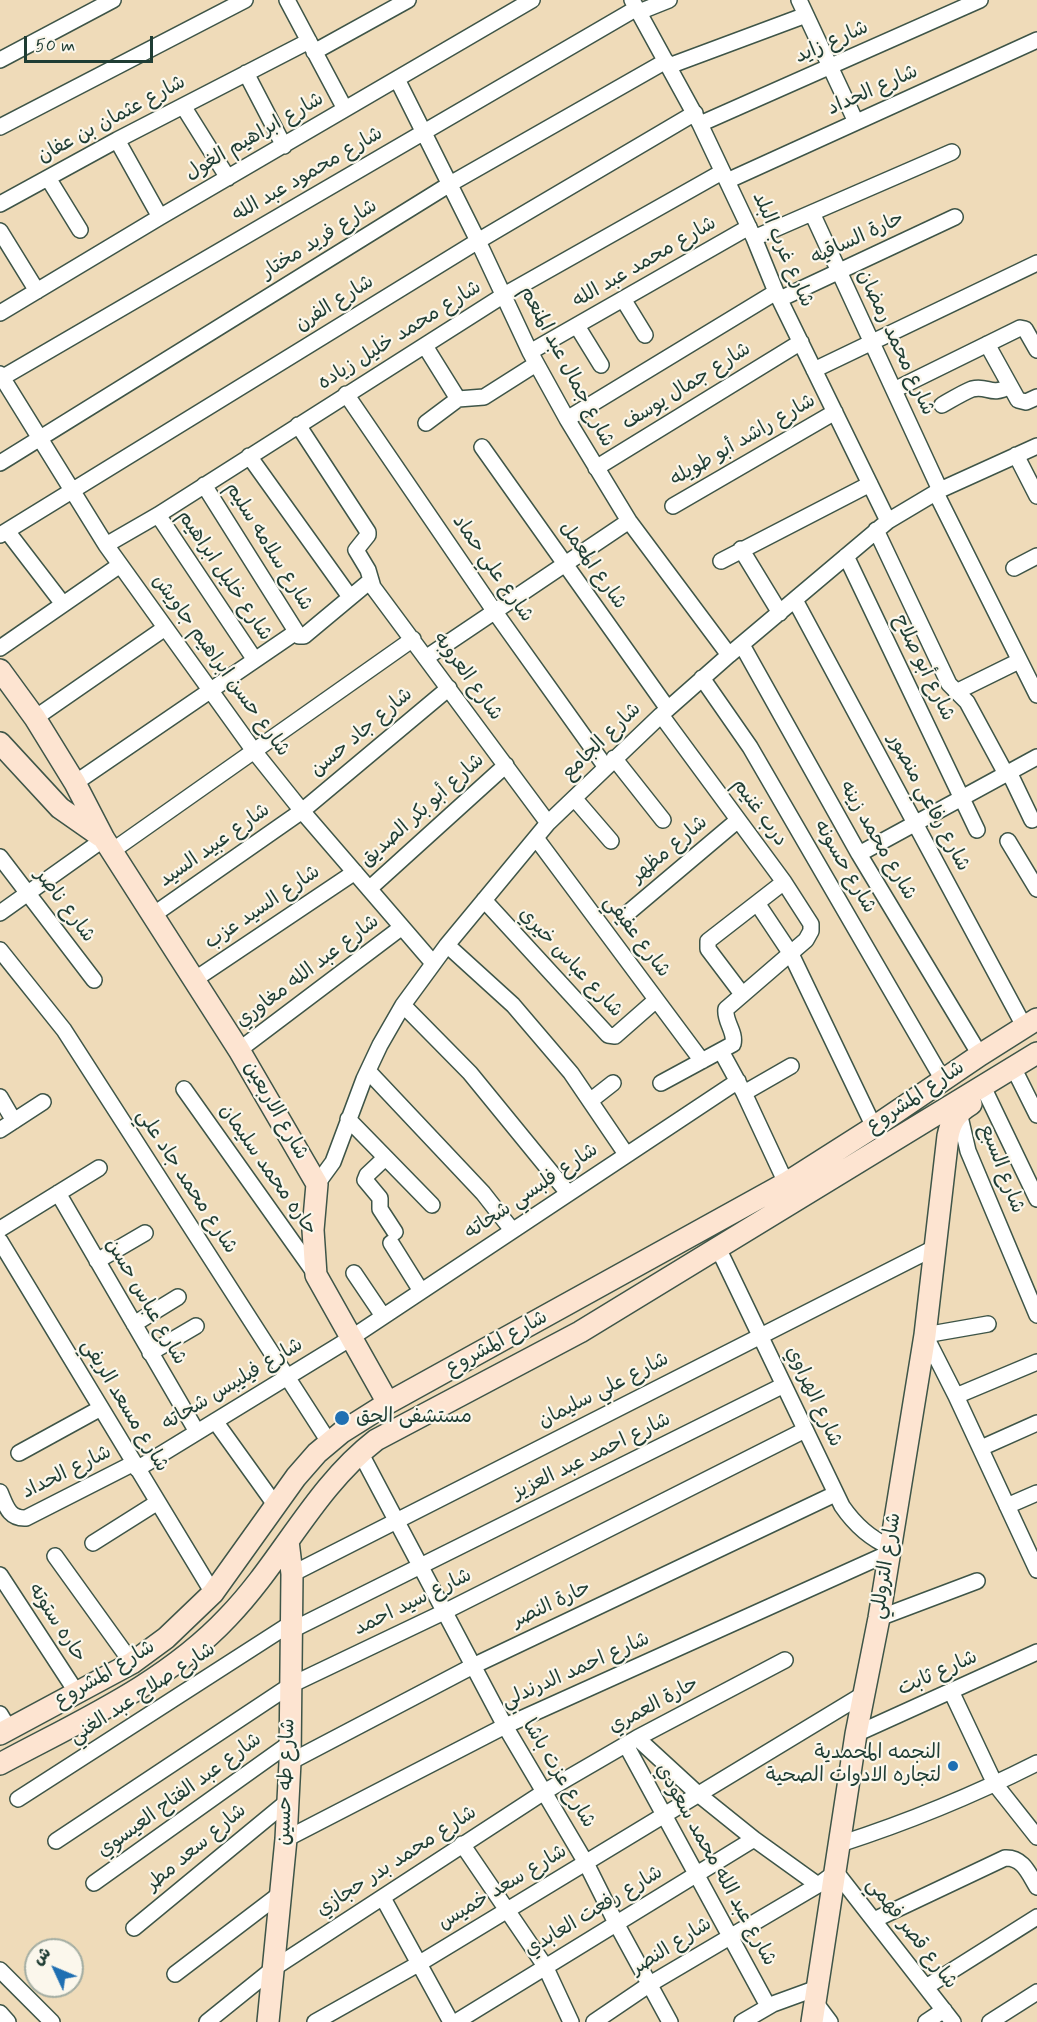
<!DOCTYPE html>
<meta charset="utf-8">
<style>
body{margin:0}
#map{position:relative;width:1037px;height:2022px;overflow:hidden;background:#efdbb9;font-family:Mynerve,"Playpen Sans Arabic",sans-serif}
canvas{display:block}
.north{position:absolute;left:24px;top:1938px;width:60px;height:60px;box-sizing:border-box;background:#fbf7ec;border:2px solid #a3ada2;border-radius:50%;rotate:314deg;font-size:16px;font-weight:700;line-height:24px;text-align:center;color:#1f3d34}
.north::after{content:'';display:block;margin:auto;width:21px;height:27px;background:#1f6fb2;clip-path:polygon(50% 0,100% 100%,50% 72%,0 100%)}
.scale{position:absolute;left:24px;top:36px;width:129px;height:27px;box-sizing:border-box;border:3px solid #1f3d34;border-top:0;padding-left:8px;font-size:18px;line-height:21px;white-space:nowrap;color:#1f3d34;-webkit-text-stroke:4px #fbf7ec;paint-order:stroke}
</style>
<div id="map">
<canvas width="1037" height="2022"></canvas>
<div class="north">ش</div>
<div class="scale">50 m</div>
</div>
<script>
const ctx = document.querySelector('canvas').getContext('2d');
ctx.lineJoin = 'round';
function stroke(path, color, width, dash) { ctx.strokeStyle = color; ctx.lineWidth = width; ctx.lineCap = dash ? 'butt' : 'round'; ctx.setLineDash(dash || []); ctx.stroke(path); }
function drawText(font, color, halo, rows, align = 'center') {
  ctx.font = font + ' Mynerve,"Playpen Sans Arabic",sans-serif'; ctx.lineWidth = 4.5; ctx.setLineDash([]); ctx.textBaseline = 'middle'; ctx.strokeStyle = halo; ctx.fillStyle = color; for (const [text, x, y, turn = 0] of rows) {
    ctx.save(); ctx.translate(x, y); ctx.rotate((+turn || 0) * Math.PI / 180); ctx.textAlign = isNaN(turn) ? turn : align; if (halo) ctx.strokeText(text, 0, 0); ctx.fillText(text, 0, 0); ctx.restore();
  }
}
const street = new Path2D(`
 M287,0L345,109
 M632,0L700,124L754,238L776,292L888,521
 M799,0L856,122
 M639,12L669,0
 M314,52L408,0
 M0,60L113,0
 M669,66L806,15
 M246,73L284,146
 M397,79L478,241L530,352L567,419L629,521L729,655
 M183,106L228,178
 M700,124L980,0
 M0,127L245,0
 M117,140L160,217
 M48,178L80,230
 M727,181L1037,40
 M0,204L117,140L309,41
 M812,213L940,490
 M0,231L37,291
 M754,238L952,152
 M623,299L645,335
 M780,299L955,217
 M0,313L160,217L532,0
 M577,326L601,365
 M987,344L1018,400L1026,402L1037,397
 M425,346L458,399
 M530,352L749,227
 M814,370L1037,263
 M0,374L106,545L254,751L302,811L433,963
 M0,379L637,8
 M894,390L1020,328L1025,329L1037,350
 M346,394L495,612L605,766
 M942,405C951,400 962,393 972,389C989,385 990,397 1010,386
 M567,419L776,292
 M426,423L458,399L484,397L536,364
 M298,425L368,532V535L356,550L368,570L373,587L548,823
 M482,447L668,709
 M1016,455L1037,496
 M249,456L350,597
 M0,463L450,184L666,61
 M596,468L801,342
 M204,485L299,636H304L370,581
 M936,493L1037,695
 M673,506L835,412
 M158,515L255,660
 M876,530L949,684L967,702L1006,774
 M7,531L63,604
 M0,535L478,241L695,113
 M106,545L158,515L504,295L722,172
 M741,549L780,613
 M846,556L977,830
 M721,561L870,484
 M1014,568L1037,556
 M795,600L1024,1026
 M742,645L859,854L980,1055
 M0,648L120,565
 M427,657L629,521
 M702,678L750,747L943,1080
 M956,692L1019,661
 M661,715L784,882L811,924V931L806,940L726,1009C724,1021 736,1032 733,1044L661,1083
 M35,718L165,628
 M614,758L663,820
 M1009,772L1032,820
 M75,783L296,632
 M574,798L611,841
 M536,838L702,1061
 M1008,841L1037,889
 M112,851L413,639
 M859,854L1037,757
 M0,857L94,980
 M369,889L506,765
 M484,900L608,1035L615,1036L656,1000
 M757,903L791,954L874,1127
 M629,912L738,820
 M0,913L104,839
 M153,915L302,811L449,688
 M447,945L513,1005L571,1073L626,1154
 M0,950L64,1030L329,1442
 M194,980L355,872
 M742,994L708,949V941L784,882
 M403,1005L470,1073L568,1193
 M239,1050L402,927
 M721,1051L744,1093L786,1183
 M368,1071L483,1193L512,1230
 M1018,1077L1037,1115
 M184,1089L316,1275
 M744,1093L791,1066
 M987,1095L1037,1199
 M0,1097L14,1121
 M590,1101L613,1083
 M958,1108L968,1151L1037,1315
 M348,1119L432,1205
 M0,1130L43,1102
 M385,1158L367,1175L365,1180L380,1198V1209L395,1232
 M317,1184L333,1162L364,1079L380,1045L403,1005L447,945L548,823L661,715L729,655L888,521L940,490L1037,446
 M58,1193L197,1432
 M0,1229L99,1168
 M0,1241L213,1593
 M391,1243L421,1291
 M718,1248L842,1506C855,1525 869,1538 890,1547
 M97,1261L145,1233
 M354,1273L383,1316
 M134,1324L178,1297
 M988,1324L925,1335L956,1396L1037,1570
 M150,1353L196,1326
 M956,1396L1037,1362
 M215,1421L276,1506
 M981,1448L1037,1423
 M360,1452L505,1726L586,1863L616,1923L670,2022
 M19,1453L101,1408
 M137,1469L351,1338L738,1081
 M0,1492C6,1506 9,1519 26,1518L134,1463
 M1007,1506L1037,1493
 M93,1543L158,1502
 M55,1556L132,1663
 M292,1574L936,1247
 M0,1575L77,1693
 M879,1618L977,1581
 M290,1631L784,1385
 M951,1691L995,1784L1037,1837
 M0,1714L9,1729
 M856,1734L1037,1652
 M637,1738L698,1794L754,1839L818,1885
 M626,1745L768,2006
 M290,1762L473,1666L835,1494
 M18,1799L290,1624
 M286,1839L505,1726L889,1553
 M56,1841L291,1685L444,1612L805,1430
 M462,1844L545,1966L571,2022
 M840,1844C908,1822 974,1795 1037,1763
 M94,1883L290,1743
 M383,1898L451,2022
 M874,1920L1005,1858C1023,1857 1029,1874 1037,1887
 M134,1928L288,1801
 M0,1970L52,2022
 M175,1974L280,1894
 M926,1987L1037,1917
 M815,2002L830,2022
 M0,2013L8,2022
 M207,2022L274,1968L544,1792L637,1738L785,1660
 M315,2022L420,1963L864,1694
 M456,2022L754,1839
 M594,2022L650,1984L818,1885L836,1872L953,2022
 M742,2022L773,2004L817,1988
 M926,2022L944,2010
 M990,2022L1037,1992`);
const secondary = new Path2D(`
 M0,670L35,718L75,783L104,839L239,1050L317,1184L313,1230L316,1275L388,1403
 M0,743L60,808L100,836
 M0,1734L132,1663L166,1638L213,1593L296,1477L317,1453L342,1432L388,1403L786,1183L874,1127L980,1055L1037,1019
 M0,1764C80,1721 165,1684 228,1617C282,1561 314,1488 376,1440L580,1332L1037,1053
 M268,2022L286,1839L290,1762L292,1574L288,1541
 M812,2022L856,1734L879,1618L925,1335L948,1136C951,1120 958,1112 971,1104`);
stroke(street, '#3e5548', 18);
stroke(secondary, '#3e5548', 24);
stroke(street, '#fff', 15);
stroke(secondary, '#fde4d1', 21);
for (const [x, y, r, color] of [
 [342,1418,8,"#1f6fb2"],
 [953,1766,6,"#1f6fb2"]
]) { const dot = new Path2D(); dot.arc(x, y, r, 0, 2 * Math.PI); ctx.fillStyle = color; ctx.fill(dot); stroke(dot, '#fbf7ec', 2); }
drawText('20px', '#1f3d34', '#fbf7ec', [
 ["شارع زايد",832,43,-24],
 ["شارع الحداد",873,91,-24],
 ["شارع عثمان بن عفان",112,120,-28],
 ["شارع ابراهيم الغول",255,137,-30],
 ["شارع محمود عبد الله",308,175,-30],
 ["حارة الساقيه",858,239,-25],
 ["شارع فريد مختار",320,240,-32],
 ["شارع غرب البلد",782,250,66],
 ["شارع محمد عبد الله",645,263,-30],
 ["شارع الفرن",335,304,-32],
 ["شارع محمد خليل زياده",400,336,-32],
 ["شارع محمد رمضان",895,343,65],
 ["شارع جمال عبد المنعم",566,367,62],
 ["شارع جمال يوسف",687,387,-32],
 ["شارع راشد أبو طويله",743,441,-30],
 ["شارع سلامه سليم",268,547,58],
 ["شارع المعمل",592,566,55],
 ["شارع علي حماد",492,569,55],
 ["شارع خليل ابراهيم",224,576,56],
 ["شارع حسن ابراهيم جاويش",220,666,54],
 ["شارع أبو صلاح",923,668,64],
 ["شارع العروبه",467,677,54],
 ["شارع جاد حسن",362,733,-40],
 ["شارع الجامع",602,742,-44],
 ["شارع رفاعي منصور",928,803,62],
 ["شارع أبو بكر الصديق",423,811,-42],
 ["درب غنيم",759,813,54],
 ["شارع محمد زينه",877,841,60],
 ["شارع عبيد السيد",215,846,-35],
 ["شارع مظهر",670,850,-40],
 ["شارع حسونه",844,867,60],
 ["شارع ناصر",64,906,53],
 ["شارع السيد عزب",263,908,-34],
 ["شارع عفيفي",636,937,53],
 ["شارع عباس خيري",570,963,47],
 ["شارع عبد الله مغاوري",308,972,-37],
 ["شارع المشروع",916,1098,-34],
 ["شارع الاربعين",275,1111,60],
 ["شارع السبع",1001,1169,69],
 ["حاره محمد سليمان",267,1170,55],
 ["شارع محمد جاد علي",186,1182,57],
 ["شارع فلبسي شحاته",532,1192,-34],
 ["شارع عباس حسن",145,1302,60],
 ["شارع المشروع",497,1344,-29],
 ["شارع فيليبس شحاته",233,1385,-31],
 ["شارع علي سليمان",604,1391,-27],
 ["شارع الهراوي",813,1397,65],
 ["شارع مسعد الريفي",124,1406,59],
 ["شارع احمد عبد العزيز",592,1457,-26],
 ["شارع الحداد",67,1473,-26],
 ["شارع التروللي",887,1566,-81],
 ["شارع سيد احمد",413,1603,-26],
 ["حارة النصر",552,1605,-25],
 ["حاره ستوته",56,1623,57],
 ["شارع احمد الدرندلي",576,1671,-24],
 ["شارع ثابت",938,1674,-24],
 ["شارع المشروع",105,1675,-31],
 ["شارع صلاح عبد الغني",143,1694,-33],
 ["حارة العمري",654,1706,-28],
 ["شارع عزت باشا",558,1774,59],
 ["شارع طه حسين",287,1782,-88],
 ["شارع عبد الفتاح العيسوي",180,1796,-36],
 ["شارع سعد مطر",197,1848,-40],
 ["شارع محمد بدر حجازي",397,1862,-33],
 ["شارع عبد الله محمد سعودي",715,1865,61],
 ["شارع سعد خميس",503,1888,-31],
 ["شارع رفعت العابدي",594,1912,-31],
 ["شارع قصر فهمي",911,1934,52],
 ["شارع النصر",672,1947,-32]
]);
drawText('20px', '#1f3d34', '#fbf7ec', [
 ["مستشفى الحق",356,1418],
 ["النجمه المحمدية",941,1754,"right"],
 ["لتجاره الادوات الصحية",941,1777,"right"]
], 'left');
</script>
